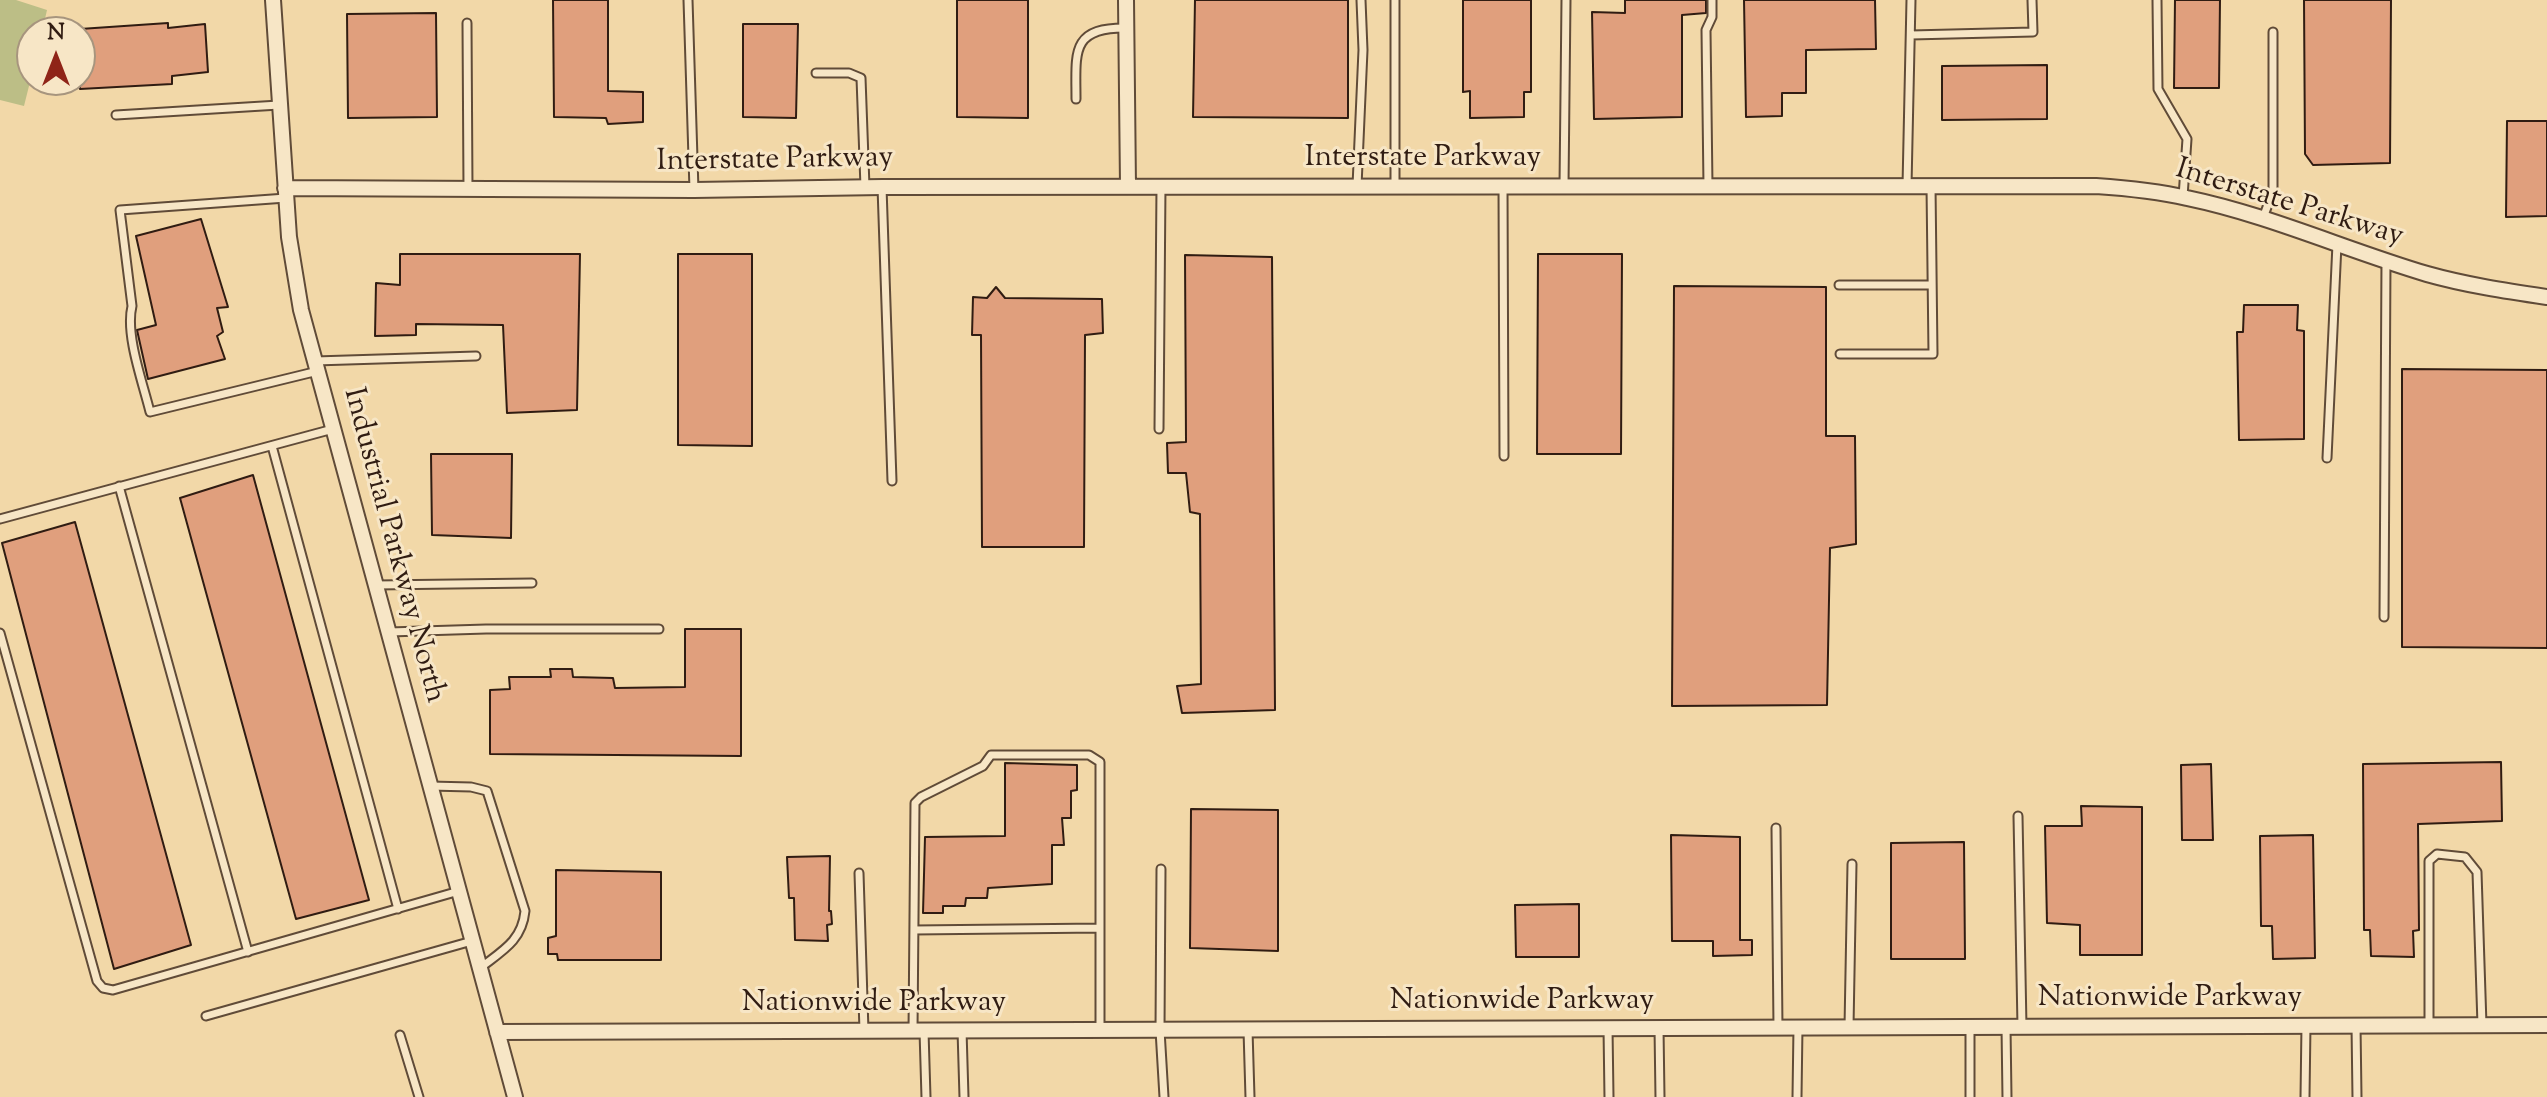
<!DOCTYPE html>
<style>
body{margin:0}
#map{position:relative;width:2547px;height:1097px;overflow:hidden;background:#f2d8a8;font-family:"Sorts Mill Goudy",serif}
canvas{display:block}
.north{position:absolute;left:16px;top:16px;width:80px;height:80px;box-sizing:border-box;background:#f7e6c6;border:2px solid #a7957e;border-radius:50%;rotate:0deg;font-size:22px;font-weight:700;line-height:32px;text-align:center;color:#301c12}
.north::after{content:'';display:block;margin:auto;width:28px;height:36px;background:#8f2418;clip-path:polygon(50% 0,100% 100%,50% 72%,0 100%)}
</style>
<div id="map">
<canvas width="2547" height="1097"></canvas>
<div class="north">N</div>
</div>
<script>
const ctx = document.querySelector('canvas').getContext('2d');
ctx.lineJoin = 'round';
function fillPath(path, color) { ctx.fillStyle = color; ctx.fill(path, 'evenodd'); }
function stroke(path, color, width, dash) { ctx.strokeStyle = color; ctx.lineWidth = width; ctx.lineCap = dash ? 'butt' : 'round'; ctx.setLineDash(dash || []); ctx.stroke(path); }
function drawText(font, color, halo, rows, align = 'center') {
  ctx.font = font + ' "Sorts Mill Goudy",serif'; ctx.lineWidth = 6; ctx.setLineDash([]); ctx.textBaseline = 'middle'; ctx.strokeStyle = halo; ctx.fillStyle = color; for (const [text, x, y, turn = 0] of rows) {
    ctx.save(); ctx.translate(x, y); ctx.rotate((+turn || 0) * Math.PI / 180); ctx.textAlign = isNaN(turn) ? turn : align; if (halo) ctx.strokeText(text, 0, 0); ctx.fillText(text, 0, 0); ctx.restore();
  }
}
fillPath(new Path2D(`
 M0,0H16L47,10L42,32H32V74L24,106L0,100Z`), '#bcbe86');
const building = new Path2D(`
 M553,0H608V91L643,92V122L608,124L606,118L554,117Z
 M957,0H1028V118L957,117Z
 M1195,0H1348V118L1193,117Z
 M1463,0H1531V92H1524V117L1470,118V91L1463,92Z
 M1625,0H1706V13L1682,15V117L1594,119L1592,12L1625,13Z
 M1744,0H1875L1876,49L1806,50V93H1782V116L1746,117Z
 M2175,0H2220L2219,88H2174Z
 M2304,0H2391L2390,163L2313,165L2305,154Z
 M436,13L437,117L348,118L347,14Z
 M168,23V28L205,24L208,72L172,76V84L80,89V29Z
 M743,24H798L796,118L743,117Z
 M2047,65V119L1942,120V66Z
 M2507,121H2547V216L2506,217Z
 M201,219L228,307L217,308L223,332L217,336L225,359L148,379L137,330L156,325L136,236Z
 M400,254H580L577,410L507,413L503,325L416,324V335L375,336L376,283L400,285Z
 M678,254H752V446L678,445Z
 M1538,254H1622L1621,454H1537Z
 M1185,255L1272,257L1275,710L1182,713L1177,686L1201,684L1200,514L1190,512L1186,473H1168L1167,443L1186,442Z
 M1674,286L1826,287V436H1855L1856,544L1830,548L1827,705L1672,706Z
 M996,287L1005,298L1102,299L1103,333L1085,335L1084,547H982L981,335H972L973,297L987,298Z
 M2244,305H2298L2297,330L2304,331V439L2239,440L2237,332H2243Z
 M2402,369L2547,370V648L2402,647Z
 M431,454H512L511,538L432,535Z
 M253,475L369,900L296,919L180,498Z
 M75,522L191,945L114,969L2,543Z
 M685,629H741V756L490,754V690L510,689L509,677H551L550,669H572L573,677L613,678L615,688L685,687Z
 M2501,762L2502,821L2418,824L2419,930L2413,931L2414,957L2371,956L2370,930H2364L2363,764Z
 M1005,763L1077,765V790L1071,791V818H1062L1064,845H1052V884L988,888L987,898H966L965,906H943V913H923L925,837L1005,836Z
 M2211,764L2213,840H2182L2181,765Z
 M2081,806L2142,807V955H2080V925L2047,923L2045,826H2082Z
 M1191,809L1278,810V951L1190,948Z
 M1671,835L1740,837V940H1752V955L1713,956V941H1672Z
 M2313,835L2315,958L2273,959L2272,926H2261L2260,836Z
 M1964,842L1965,959H1891V843Z
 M830,856L829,911H831L832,924L827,925L828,941L795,940L794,898H789L787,857Z
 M556,870L661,872V960H558L557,954H548V938L556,936Z
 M1579,904V957H1516L1515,905Z`);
fillPath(building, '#e09f7d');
stroke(building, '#301c12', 2);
const service = new Path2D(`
 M688,0L694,190
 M1395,0V187
 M2157,0L2158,89L2187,139L2183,197
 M467,23L468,189
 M1911,35L2033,32L2032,0
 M816,73H849L861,78L865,187
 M1076,99C1076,53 1070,27 1127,28
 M116,115L279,105
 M1357,186L1363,50L1361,0
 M1503,186L1504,456
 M1564,186L1566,0
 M1708,186L1706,30L1712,17V0
 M1907,186L1911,0
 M882,187L892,481
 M286,198L120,210L132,306C125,335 143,383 150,412L318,371
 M2263,218L2273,191V32
 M1839,285H1932
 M1840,354H1933L1931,186
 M315,361L476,356
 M1159,429L1161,186
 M272,446L398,909
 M2327,458L2337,244
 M119,486L248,952
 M0,519L333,429
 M376,585L532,583
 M2384,617L2386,260
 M389,632L486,629H659
 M0,633L97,981L103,988L113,990L459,891
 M430,786L471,787L487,791L525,911C522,941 502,951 480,968
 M2018,816L2022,1027
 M1776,828L1778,1028
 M1161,869L1160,1030L1164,1097
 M859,873L864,1031
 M914,930L1100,928
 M206,1016L472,941
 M2356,1025L2357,1097
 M2429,1025V861L2437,854L2465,857L2477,872L2482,1025
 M1849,1027L1852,864
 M1970,1027V1097
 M2006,1027L2007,1097
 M1608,1028L1609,1097
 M1659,1028L1660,1097
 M962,1030L964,1097
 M1248,1030L1250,1097
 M913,1031L915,803L921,797L983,766L991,755H1089L1100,762V1029
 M924,1031L926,1097
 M400,1035L419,1097
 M1797,1097L1798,1027
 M2305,1097L2306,1025`);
const minor = new Path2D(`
 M273,0L289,237L301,310L515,1097
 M1126,0L1128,186
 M285,188L694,190L882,187L2096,186C2126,188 2157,191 2187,198C2269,215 2346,250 2427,274C2466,285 2506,291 2547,297
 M497,1032L2547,1025`);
stroke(service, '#604b38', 11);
stroke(minor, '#604b38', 18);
stroke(service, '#f7e6c6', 7);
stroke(minor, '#f7e6c6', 14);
drawText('30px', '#301c12', '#f7e6c6', [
 ["Interstate Parkway",1423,160],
 ["Interstate Parkway",775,162,-1],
 ["Interstate Parkway",2289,205,17],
 ["Industrial Parkway North",392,546,75],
 ["Nationwide Parkway",2170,1000],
 ["Nationwide Parkway",1522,1003],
 ["Nationwide Parkway",874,1005]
]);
</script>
